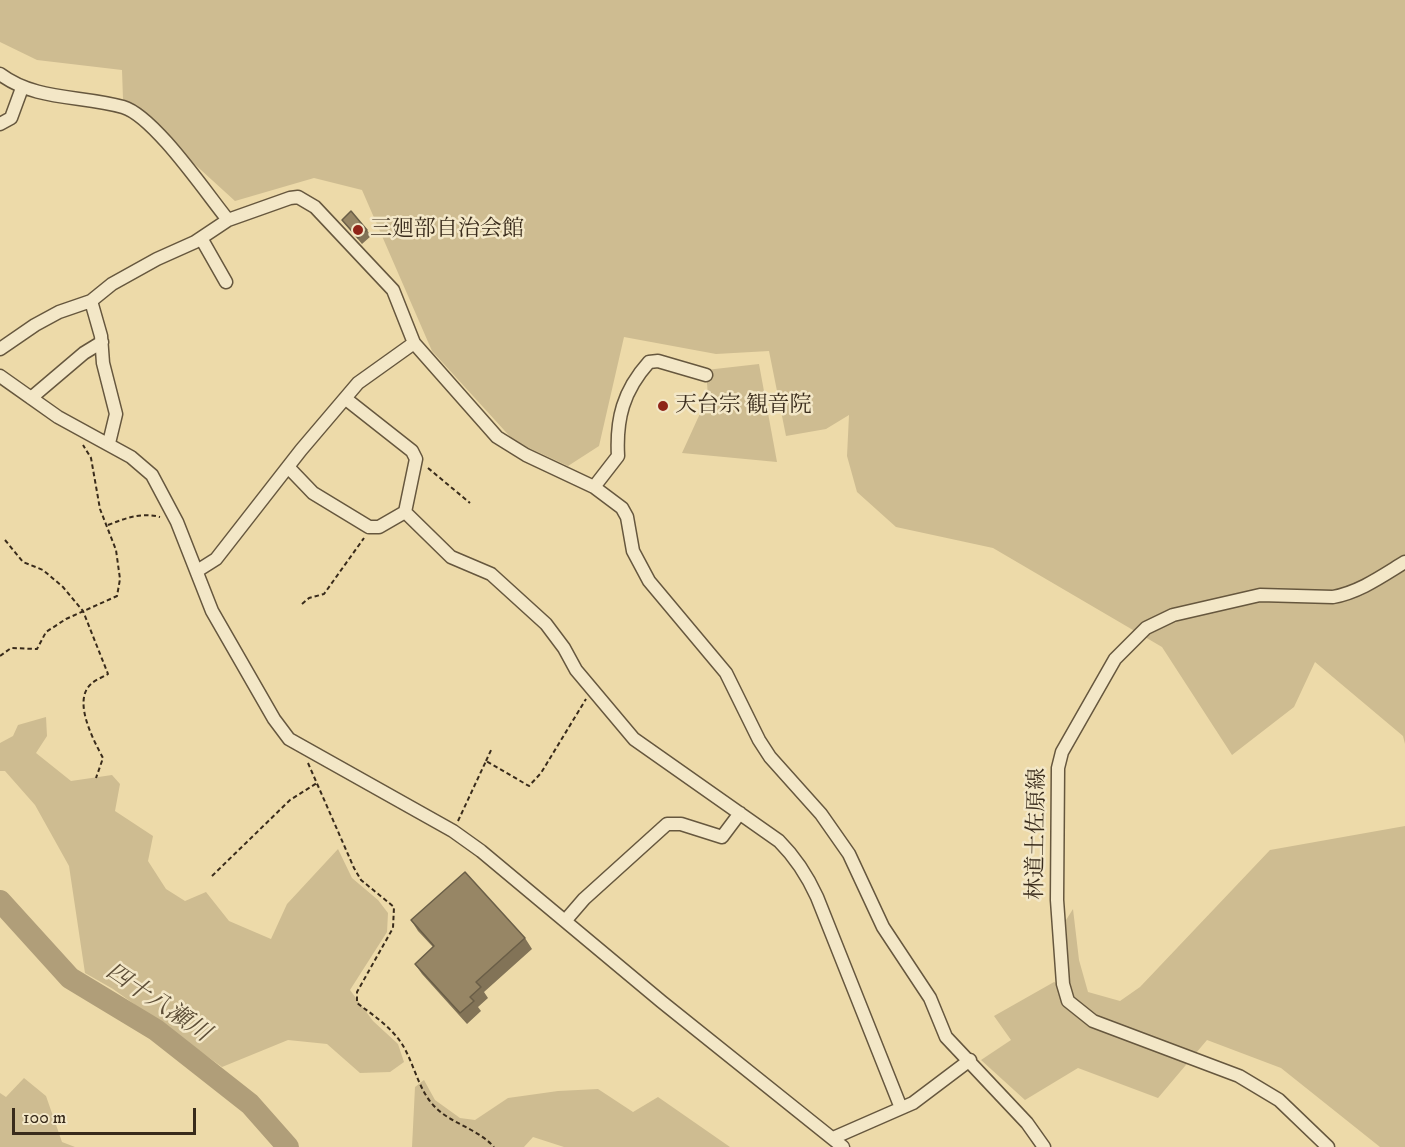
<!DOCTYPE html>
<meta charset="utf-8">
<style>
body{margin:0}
#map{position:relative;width:1405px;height:1147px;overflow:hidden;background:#eddaa9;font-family:"IM FELL DW Pica",serif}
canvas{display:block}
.scale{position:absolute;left:12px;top:1108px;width:184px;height:27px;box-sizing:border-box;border:3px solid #392b1b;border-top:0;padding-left:8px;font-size:18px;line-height:21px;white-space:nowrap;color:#392b1b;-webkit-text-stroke:4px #f3e7c7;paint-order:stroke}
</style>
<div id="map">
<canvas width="1405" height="1147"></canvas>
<div class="scale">100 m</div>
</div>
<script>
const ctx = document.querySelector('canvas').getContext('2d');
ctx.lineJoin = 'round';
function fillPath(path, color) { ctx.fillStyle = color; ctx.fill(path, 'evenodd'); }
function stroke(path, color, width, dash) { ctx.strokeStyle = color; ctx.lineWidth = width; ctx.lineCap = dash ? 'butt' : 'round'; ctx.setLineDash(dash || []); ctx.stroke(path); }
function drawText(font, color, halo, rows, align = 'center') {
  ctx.font = font + ' "IM FELL DW Pica","Noto Serif JP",serif'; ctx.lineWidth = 5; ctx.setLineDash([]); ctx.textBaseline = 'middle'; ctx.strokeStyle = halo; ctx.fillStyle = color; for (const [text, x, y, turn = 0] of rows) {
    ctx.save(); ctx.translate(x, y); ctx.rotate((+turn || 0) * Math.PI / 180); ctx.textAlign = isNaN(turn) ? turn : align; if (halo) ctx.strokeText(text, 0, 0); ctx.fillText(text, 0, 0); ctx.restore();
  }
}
fillPath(new Path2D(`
 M0,0H1405V744L1403,736L1315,662L1294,707L1232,755L1162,647L993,548L896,527L857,492L847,456L849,415L826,429L786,436L769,351L716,354L624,337L599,446L568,466L514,441L432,351L362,190L314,178L235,201L123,99L122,70L37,60L0,42Z
 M759,364L777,462L682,453L708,396L706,370Z
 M46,717L47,736L36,753L71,781L112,775L120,784L115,811L153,836L148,861L166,889L185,901L206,892L229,921L271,939L287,904L338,849L352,878L378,900L388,913L387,932L350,990L373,1021L398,1044L404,1062L390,1072L360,1073L327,1044L288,1040L222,1067L113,989L85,973L69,866L35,805L5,771H0V743L13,736L18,725Z
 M1405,826V1147H1380L1281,1068L1207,1040L1158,1098L1078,1068L1025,1100L981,1060L1011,1040L994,1016L1054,982L1067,988L1066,920L1073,909L1079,960L1088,992L1120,1001L1140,987L1270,850Z
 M24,1078L46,1096L62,1142L75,1147H0V1093L6,1097Z
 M424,1080L435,1100L460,1118L475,1120L508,1098L558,1091L598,1089L633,1112L658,1097L730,1147H564L533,1137L524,1147H412L415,1087Z`), '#cebc91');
stroke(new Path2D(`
 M0,901L70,978L156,1030L250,1104L288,1147`), '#b09e79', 22);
const minor = new Path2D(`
 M0,74C36,101 81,95 123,107C154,116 206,193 228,220
 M0,124L11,118L22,88
 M201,238L226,282
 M91,301L101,336L103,363L116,414L109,443
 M0,349L35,325L59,312L91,301L112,284L157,259L195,242L228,220L290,198L298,197L315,207L393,290L414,343L497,437L526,455L594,487L622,508L627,517L633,551L649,581L726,673L759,740L770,757L821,814L849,854L883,927L930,998L946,1037L1027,1123L1044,1147
 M0,376L58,417L131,457L152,475L177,522L212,611L274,719L289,739L453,831L481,851L662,1002L843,1147
 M31,398L84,353L102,342
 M346,399L412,451L416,459L405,512
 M289,468L313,493L369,527H379L405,512
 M594,487L618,456C616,419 623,391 649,362L658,361L706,375
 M405,512L451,557L491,574L546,624L564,648L576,670L634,739L779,841C796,858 807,875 817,897L901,1108
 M197,571L216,559L301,450L358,383L414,343
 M565,921L584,899L667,824H681L722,837L740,813
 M833,1138L913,1103L970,1060
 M1328,1147L1279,1100L1239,1076L1093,1021L1068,1001L1063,984L1057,900L1058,768L1062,752L1115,659L1146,628L1173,615L1260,595L1333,597C1360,592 1382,576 1405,562`);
stroke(minor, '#66573e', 15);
stroke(new Path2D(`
 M428,468L470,503
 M108,525C126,518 141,512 160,517
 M5,540L23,562L43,570L63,587L83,611L108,674C103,677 95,680 91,684C72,701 94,741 103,758L96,778
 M302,604L309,598L324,594L364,538
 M0,656L11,648L37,649L46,632L66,619L117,596L120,579L116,550L100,509L91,458L83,445
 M486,761L492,748
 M308,763L354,868L361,880L394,907L393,928L357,992V1003C373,1015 391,1027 402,1044C414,1063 418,1089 434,1106C451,1124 477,1128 494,1147
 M458,821L486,761L529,786L541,773L586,699
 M212,876L290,800L317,783`), '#392b1b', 2, [4.5, 3]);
stroke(minor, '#f3e7c7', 12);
fillPath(new Path2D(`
 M342,220L367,230L371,236L362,244Z
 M411,920L525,938L532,949L484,992L488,998L478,1007L481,1011L467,1024L422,974L415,964L433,947L418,931Z`), '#827357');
const building = new Path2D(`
 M351,211L367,230L358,238L342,220Z
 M465,872L525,938L476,982L481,987L470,997L474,1001L460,1013L415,964L434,946L411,920Z`);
fillPath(building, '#978665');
stroke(building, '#6a5e47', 1.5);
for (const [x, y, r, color] of [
 [358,230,6,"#8f2418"],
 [663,406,6,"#8f2418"]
]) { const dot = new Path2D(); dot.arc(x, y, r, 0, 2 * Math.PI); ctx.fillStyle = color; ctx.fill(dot); stroke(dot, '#f3e7c7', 2); }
drawText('22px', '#392b1b', '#f3e7c7', [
 ["三廻部自治会館",370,230],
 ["天台宗 観音院",675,406]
], 'left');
drawText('22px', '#392b1b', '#f3e7c7', [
 ["林道土佐原線",1038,834,-89]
]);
drawText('italic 24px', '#5d4e37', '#f3e7c7', [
 ["四十八瀬川",157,1004,34]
]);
</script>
